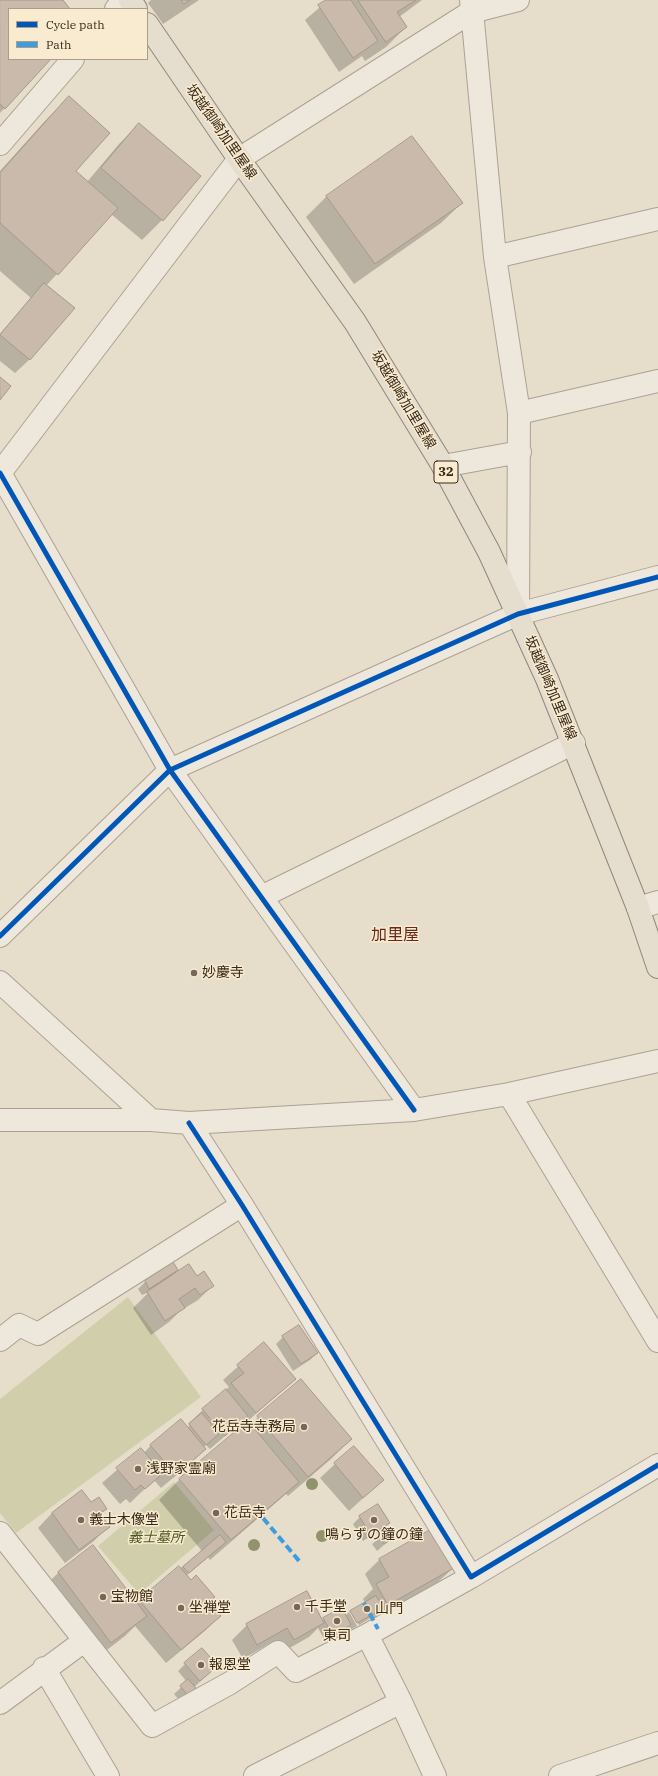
<!DOCTYPE html>
<meta charset="utf-8">
<style>
body{margin:0}
#map{position:relative;width:658px;height:1776px;overflow:hidden;background:#e6ddca;font-family:"IBM Plex Serif",serif}
canvas{display:block}
.legend{position:absolute;left:8px;top:8px;width:140px;height:52px;box-sizing:border-box;background:#f8ebcf;border:1px solid #ac9d87;margin:0;padding:5px 7px;list-style:none;font-size:12px;color:#39291b}
.legend li{display:flex;align-items:center;gap:8px;height:20px}
.legend b{width:20px;border:1px solid #ac9d87}
</style>
<div id="map">
<canvas width="658" height="1776"></canvas>
<ul class="legend">
<li><b style="height:5px;background:#0057b8"></b>Cycle path</li>
<li><b style="height:5px;background:#3e9cdf"></b>Path</li>
</ul>
</div>
<script>
const ctx = document.querySelector('canvas').getContext('2d');
ctx.lineJoin = 'round';
function fillPath(path, color) { ctx.fillStyle = color; ctx.fill(path, 'evenodd'); }
function stroke(path, color, width, dash) { ctx.strokeStyle = color; ctx.lineWidth = width; ctx.lineCap = dash ? 'butt' : 'round'; ctx.setLineDash(dash || []); ctx.stroke(path); }
function drawText(font, color, halo, rows, align = 'center') {
  ctx.font = font + ' "IBM Plex Serif","Noto Sans JP",serif'; ctx.lineWidth = 3; ctx.setLineDash([]); ctx.textBaseline = 'middle'; ctx.strokeStyle = halo; ctx.fillStyle = color; for (const [text, x, y, turn = 0] of rows) {
    ctx.save(); ctx.translate(x, y); ctx.rotate((+turn || 0) * Math.PI / 180); ctx.textAlign = isNaN(turn) ? turn : align; if (halo) ctx.strokeText(text, 0, 0); ctx.fillText(text, 0, 0); ctx.restore();
  }
}
fillPath(new Path2D(`
 M128,1297L201,1397L16,1533L0,1513V1399Z
 M174,1482L214,1530L139,1594L98,1546Z`), '#d1cfab');
fillPath(new Path2D(`
 M0,0H62L69,9H9V59H50L0,113Z
 M151,0H199L163,24L148,3Z
 M325,0H422L399,17L406,27L386,47L365,61L362,56L339,72L305,20L326,2Z
 M69,97L75,171L87,182L119,144L139,124L162,220L142,240L111,214L46,286L30,359L15,373L0,361V334L31,298L0,271V171L44,122Z
 M412,137L462,203L441,223L354,284L306,217L326,197Z
 M173,1264L177,1270L171,1277H197L213,1285L198,1300L185,1308L184,1307L169,1322L151,1335L133,1308L149,1292L142,1295L138,1289L145,1282Z
 M283,1337L317,1353L310,1360L293,1371L276,1344Z
 M264,1343L294,1379L247,1422L249,1425L301,1380L351,1439L331,1459L288,1496L286,1494L210,1560L208,1557L186,1576L191,1581L213,1597L208,1602L220,1615L206,1630L166,1663L135,1626L125,1636L90,1663L38,1593L58,1573L93,1546L136,1604L202,1551L159,1500L179,1480L242,1427L239,1424L210,1449L206,1445L204,1447L205,1449L191,1463L161,1488L154,1480L130,1503L126,1499L120,1504L102,1483L141,1449L144,1453L151,1445L187,1428L190,1425L188,1424L203,1410L229,1387L223,1380Z
 M335,1464L383,1480L349,1511L320,1478Z
 M82,1491L91,1504L106,1509L100,1515L108,1526L94,1541L65,1563L38,1528L52,1513Z
 M360,1517L388,1523L381,1530L363,1541L353,1524Z
 M432,1531L453,1568L438,1582L373,1619L372,1617L359,1625L352,1612H349L365,1603L363,1599L373,1589L365,1574L379,1560Z
 M386,1533L391,1539L377,1551L372,1544Z
 M306,1592L322,1621L324,1619L345,1616L349,1612L357,1626L350,1630L348,1627L343,1632L325,1641L318,1628L309,1637L279,1654L272,1642L243,1659L232,1640L247,1625Z
 M185,1664L216,1666L180,1701L174,1694L187,1682L178,1671Z`), '#0003');
const building = new Path2D(`
 M0,0H63L70,9H9V59H51L5,109L0,104Z
 M181,0H190L184,4Z
 M326,0H351L378,41L353,58L318,5Z
 M358,0H416L397,12L407,27L386,42Z
 M69,96L110,133L76,171L118,208L58,275L0,223V173Z
 M139,123L201,176L163,221L101,168Z
 M412,136L463,203L375,264L326,196Z
 M44,283L75,308L30,360L0,335Z
 M0,377L11,386L0,400Z
 M173,1262L178,1270L149,1289L145,1281Z
 M189,1264L197,1276L204,1271L214,1286L200,1295L195,1288L179,1299L185,1308L165,1321L147,1292Z
 M299,1325L318,1353L301,1364L282,1336Z
 M264,1342L296,1379L256,1413L231,1383L244,1373L237,1365Z
 M301,1379L352,1439L308,1477L257,1416Z
 M226,1389L248,1416L225,1436L202,1409Z
 M202,1413L219,1434L206,1445L189,1424Z
 M181,1419L206,1449L176,1475L150,1445Z
 M248,1421L299,1482L231,1540L179,1479Z
 M354,1446L384,1480L363,1498L334,1463Z
 M141,1448L159,1469L156,1472L160,1476L145,1489L141,1485L135,1490L116,1468Z
 M82,1490L91,1502L99,1497L107,1509L100,1513L110,1527L79,1550L52,1513Z
 M378,1504L390,1523L371,1535L359,1516Z
 M432,1529L454,1568L388,1605L376,1584L389,1577L379,1559Z
 M387,1531L392,1539L384,1544L379,1536Z
 M220,1535L226,1542L189,1573L183,1567Z
 M93,1545L147,1616L111,1643L58,1572Z
 M179,1566L191,1580L196,1575L215,1597L209,1601L221,1616L181,1650L139,1600Z
 M307,1591L324,1623L294,1640L287,1628L257,1645L246,1624Z
 M376,1596L384,1608L357,1623L350,1611Z
 M342,1608L351,1625L333,1635L323,1618Z
 M202,1648L218,1666L200,1681L184,1663Z
 M188,1679L196,1688L188,1695L180,1686Z`);
fillPath(building, '#c9baab');
stroke(building, '#a6988a', 1);
const minor = new Path2D(`
 M471,0L495,257L519,413L518,614
 M116,9L124,0
 M0,144L73,59
 M495,257L658,219
 M519,413L658,381
 M443,466L520,452
 M0,473L170,770L414,1110
 M0,473L239,159L471,12L518,0
 M261,897L574,743
 M638,908L658,902
 M0,936L170,770L518,614L658,577
 M0,982L151,1120
 M509,1094L658,1341
 M0,1120H151L189,1123L414,1110L509,1094L658,1061
 M189,1123L242,1205L471,1577L658,1465
 M0,1340L19,1325L38,1334L242,1205
 M0,1533L152,1726L230,1683L278,1652L296,1671L367,1635L471,1577
 M367,1635L401,1702L435,1776
 M44,1668L108,1776
 M0,1703L84,1641
 M255,1776L401,1702
 M560,1776L658,1743`);
const major = new Path2D(`
 M130,0L136,9
 M147,24L239,159L355,322L443,466L489,552L547,679L638,908L658,967`);
stroke(minor, '#aba294', 24);
stroke(major, '#90877b', 24);
stroke(minor, '#ede7dc', 22);
stroke(major, '#e5ddcd', 22);
stroke(new Path2D(`
 M263,1518L300,1562
 M364,1603L378,1629`), '#3e9cdf', 4, [8, 4]);
stroke(new Path2D(`
 M0,473L170,770L414,1110
 M0,936L170,770L518,614L658,577
 M189,1123L242,1205L471,1577L658,1465`), '#0057b8', 5);
ctx.fillStyle = '#91936c';
for (const [x, y] of [
 [312,1484],
 [322,1536],
 [254,1545]
]) { ctx.beginPath(); ctx.arc(x, y, 6, 0, 2 * Math.PI); ctx.fill(); }
for (const [x, y, r, color] of [
 [194,973,4,"#766858"],
 [304,1427,4,"#766858"],
 [138,1469,4,"#766858"],
 [216,1513,4,"#766858"],
 [81,1520,4,"#766858"],
 [374,1520,4,"#766858"],
 [103,1597,4,"#766858"],
 [297,1607,4,"#766858"],
 [181,1608,4,"#766858"],
 [367,1609,4,"#766858"],
 [337,1621,4,"#766858"],
 [201,1665,4,"#766858"]
]) { const dot = new Path2D(); dot.arc(x, y, r, 0, 2 * Math.PI); ctx.fillStyle = color; ctx.fill(dot); stroke(dot, '#f8ebcf', 1.5); }
for (const [x, y, w] of [
 [446,472,24]
]) { const box = new Path2D(); box.roundRect(x - w / 2, y - 11, w, 22, 3); ctx.fillStyle = '#f8ebcf'; ctx.fill(box); stroke(box, '#39291b', 1); }
drawText('bold 13px', '#39291b', null, [
 ["32",446,472]
]);
drawText('14px', '#39291b', '#f8ebcf', [
 ["坂越御崎加里屋線",221,132,55],
 ["坂越御崎加里屋線",403,400,59],
 ["坂越御崎加里屋線",550,688,67]
]);
drawText('14px', '#39291b', '#f8ebcf', [
 ["妙慶寺",202,973],
 ["花岳寺寺務局",296,1427,"right"],
 ["浅野家霊廟",146,1469],
 ["花岳寺",224,1513],
 ["義士木像堂",89,1520],
 ["鳴らずの鐘の鐘",374,1535,"center"],
 ["宝物館",111,1597],
 ["千手堂",305,1607],
 ["坐禅堂",189,1608],
 ["山門",375,1609],
 ["東司",337,1636,"center"],
 ["報恩堂",209,1665]
], 'left');
drawText('italic 14px', '#4b5720', '#f8ebcf', [
 ["義士墓所",156,1538]
]);
drawText('16px', '#692718', '#f8ebcf', [
 ["加里屋",395,935]
]);
</script>
